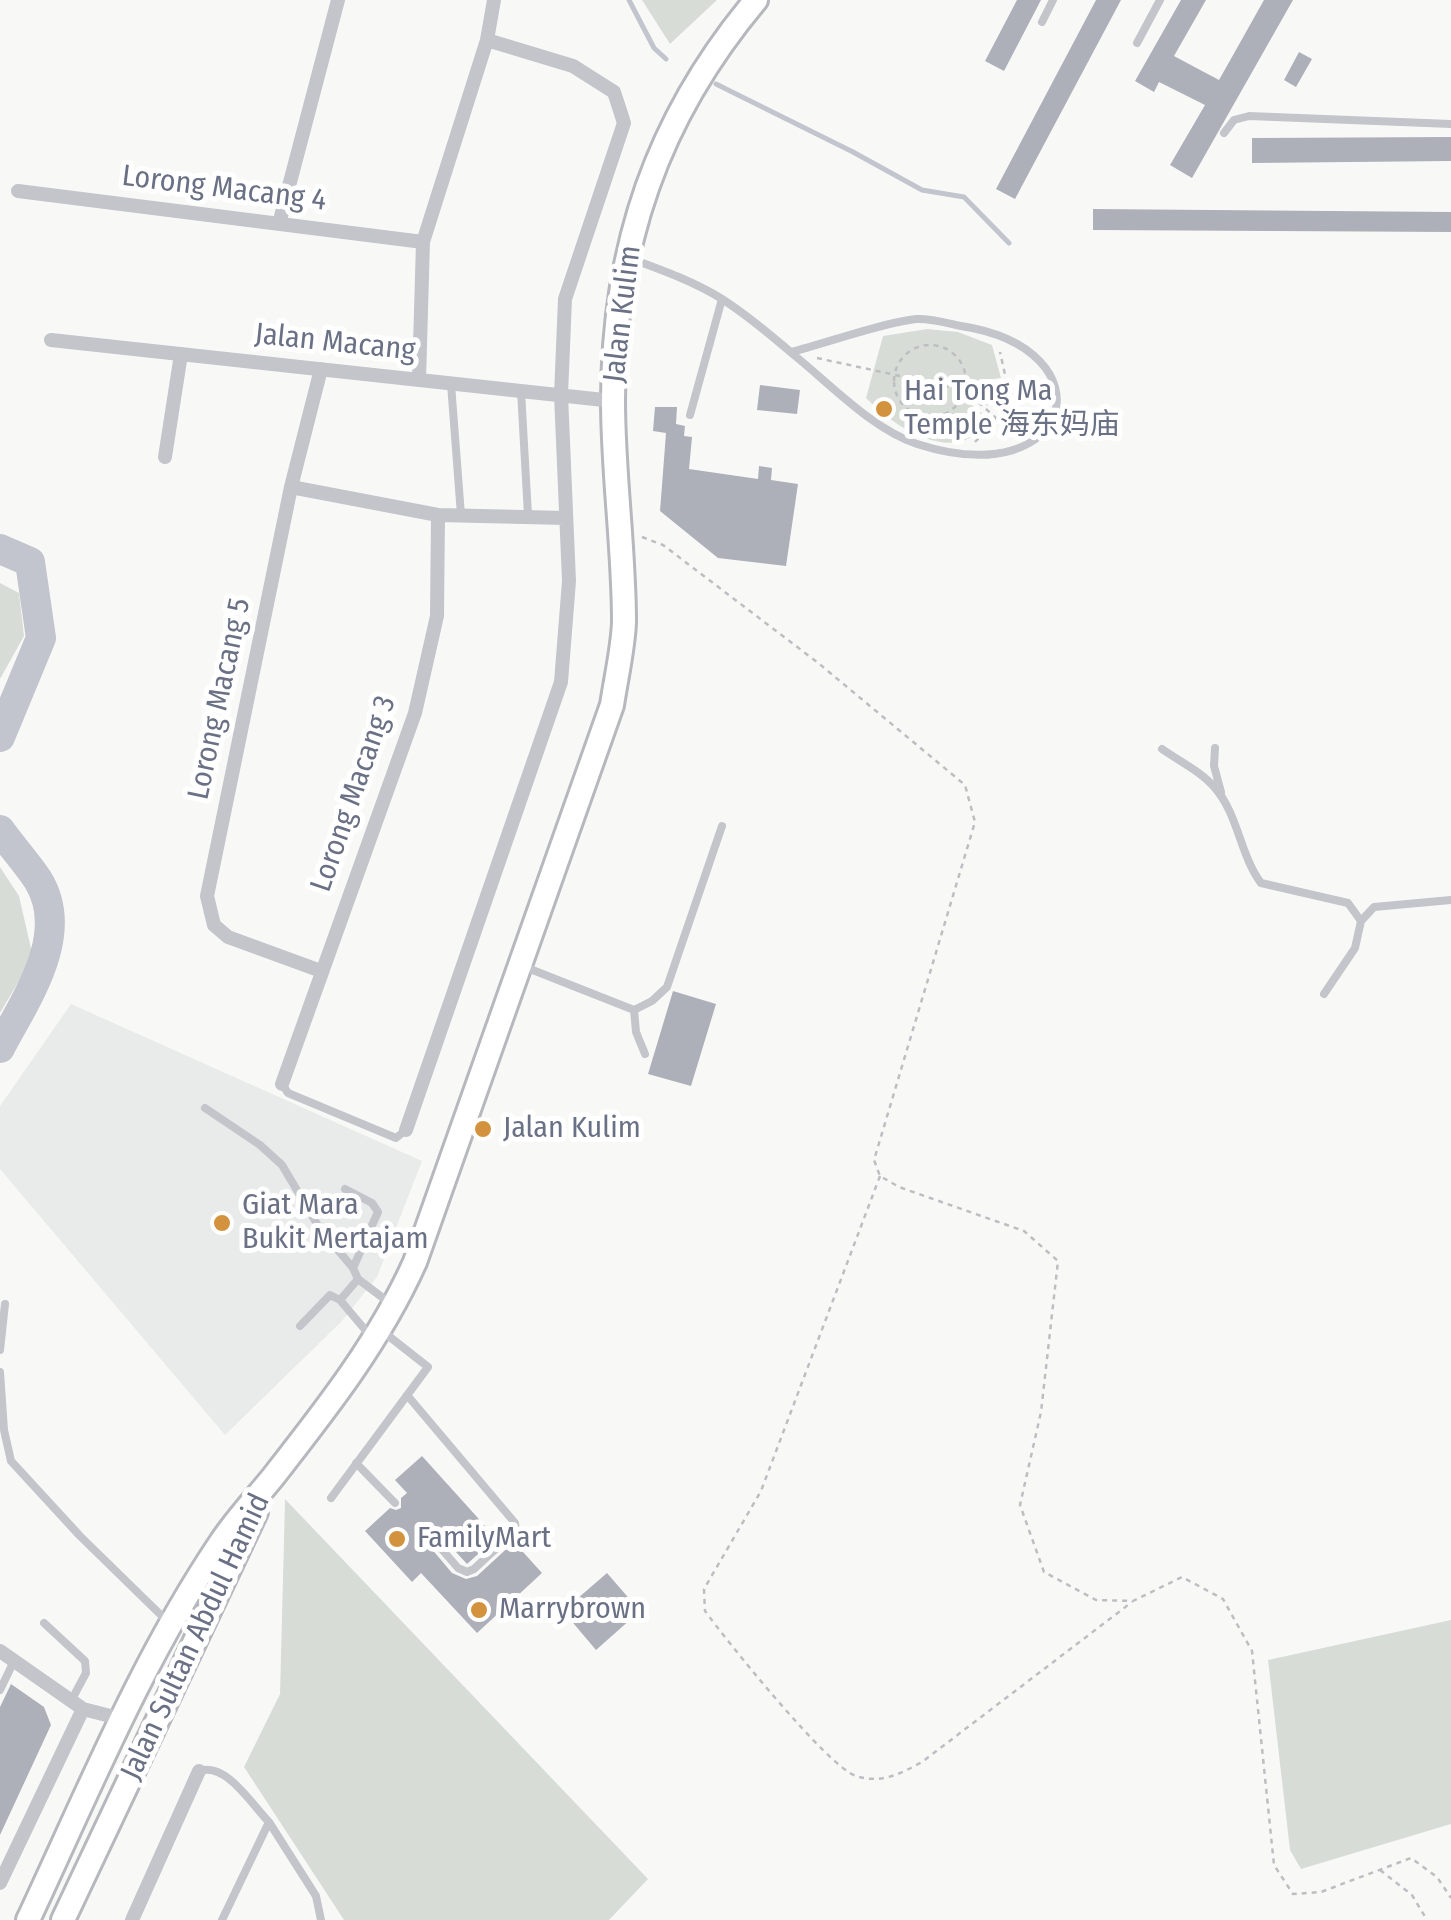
<!DOCTYPE html>
<meta charset="utf-8">
<style>
body{margin:0}
canvas{display:block;background:#f8f9f7}
</style>
<canvas width="1451" height="1920"></canvas>
<script>
const ctx = document.querySelector('canvas').getContext('2d');
ctx.lineJoin = 'round';
function fillPath(path, color) { ctx.fillStyle = color; ctx.fill(path, 'evenodd'); }
function stroke(path, color, width, dash) { ctx.strokeStyle = color; ctx.lineWidth = width; ctx.lineCap = dash ? 'butt' : 'round'; ctx.setLineDash(dash || []); ctx.stroke(path); }
function drawText(font, color, halo, rows, align = 'center') {
  ctx.font = font + ' "Fira Sans Condensed","Noto Sans SC",sans-serif'; ctx.lineWidth = 10; ctx.setLineDash([]); ctx.textBaseline = 'middle'; ctx.strokeStyle = halo; ctx.fillStyle = color; for (const [text, x, y, turn = 0] of rows) {
    ctx.save(); ctx.translate(x, y); ctx.rotate((+turn || 0) * Math.PI / 180); ctx.textAlign = isNaN(turn) ? turn : align; if (halo) ctx.strokeText(text, 0, 0); ctx.fillText(text, 0, 0); ctx.restore();
  }
}
fillPath(new Path2D(`
 M71,1004L422,1161L377,1277L342,1321L225,1435L0,1169V1106Z`), '#e9eaea');
fillPath(new Path2D(`
 M642,0H717L670,44Z
 M927,329L958,332L992,345L1001,378L965,383L962,397L989,419C959,469 896,429 866,398L883,336Z
 M0,583L19,593L24,636L0,679Z
 M0,867L19,896L33,957L0,1013Z
 M285,1499L648,1879L609,1920H344L244,1767L280,1694Z
 M1451,1620V1824L1301,1869L1290,1850L1268,1660Z`), '#d7ddd6');
stroke(new Path2D(`
 M629,0L654,48L666,59
 M716,84L853,152L922,190L964,197L1009,243`), '#c2c5cd', 5);
stroke(new Path2D(`
 M0,549L30,562L41,638L0,737
 M0,830C12,847 27,863 38,880C72,935 25,1000 0,1048`), '#c2c5cd', 30);
fillPath(new Path2D(`
 M1017,0H1041L1004,71L985,61Z
 M1096,0H1121L1015,199L996,189Z
 M1181,0H1206L1174,56L1219,80L1264,0H1293L1192,178L1170,165L1205,105L1159,82L1154,92L1135,81Z
 M1299,52L1312,59L1296,87L1284,80Z
 M1451,137V161L1252,163V138Z
 M1093,209L1451,212V232L1093,230Z
 M760,385L800,390L797,414L757,410Z
 M655,407H677L676,424L685,426L684,436L692,437L689,469L758,479L759,466L772,468L771,480L798,484L786,566L718,558L660,511L666,433L653,431Z
 M673,991L716,1004L691,1086L648,1074Z
 M422,1456L496,1538L467,1564L431,1525H422L420,1535L452,1573L466,1579L477,1576L514,1542L542,1573L477,1633L421,1573L412,1582L365,1531L390,1508L396,1510L401,1508V1498L407,1493L395,1480Z
 M607,1573L640,1611L596,1650L563,1611Z
 M11,1684L44,1707L51,1725L0,1835V1707Z`), '#adb0b9');
const primary = new Path2D(`
 M28,1920C88,1792 142,1659 221,1542C236,1519 256,1498 273,1477C327,1408 379,1342 415,1262L612,705C616,678 623,649 624,622C624,548 613,474 613,401C613,247 657,118 756,0
 M63,1920L256,1512`);
stroke(primary, '#b7b8be', 28);
stroke(new Path2D(`
 M894 381a36 36 0 1 1 72 0a36 36 0 1 1-72 0Z
 M817,358L965,390
 M982 397a8 8 0 1 1 16 0a8 8 0 1 1-16 0Z
 M997,419L965,390L968,387L1005,383
 M975,442L1001,415L1008,388L1000,352
 M642,537L663,545L817,662L965,785L975,822L874,1160L880,1176L899,1187L1024,1231L1058,1261L1041,1412L1020,1505L1044,1572L1096,1600L1133,1601L1182,1577L1223,1599L1252,1651L1274,1865L1293,1894L1321,1892L1411,1858L1437,1877L1451,1898
 M880,1176L761,1491L704,1589L705,1611C726,1640 828,1767 856,1776C881,1784 900,1774 922,1762L1132,1602
 M1380,1870L1412,1895L1427,1920`), '#bdbec2', 2.5, [5, 5]);
stroke(new Path2D(`
 M1042,22L1053,0
 M1137,43L1160,0
 M1224,133L1234,120L1249,116L1451,124
 M632,259C662,270 695,282 722,299C747,315 772,336 794,355C830,384 872,429 917,444C1076,495 1111,349 961,326C947,323 930,318 916,319C881,323 827,343 791,352
 M451,384L461,515
 M521,391L528,515
 M690,415L722,299
 M1215,748L1214,766L1221,792
 M1162,749C1179,761 1202,772 1215,788C1238,814 1240,855 1261,883L1348,903L1361,921
 M525,967L634,1010L636,1032L645,1054
 M1324,994L1355,948L1361,921L1374,907L1451,900
 M634,1010L652,1001L667,987L722,826
 M282,1084L288,1093L396,1138L406,1130
 M205,1108L260,1145L282,1165L320,1229L353,1268
 M345,1189L372,1203L378,1212L353,1268L358,1279L391,1304
 M340,1300L358,1279
 M300,1326L330,1295L340,1300L372,1338
 M0,1350L5,1304
 M0,1372L4,1430L11,1461L80,1536L167,1621
 M407,1395L515,1523L516,1530L474,1569L467,1572L458,1568L426,1531
 M356,1463L395,1503
 M331,1498L428,1367L381,1330
 M44,1623L85,1661L86,1673L71,1701
 M0,1690L14,1661
 M200,1771C226,1762 252,1805 269,1822L222,1920
 M269,1822L316,1896L321,1920`), '#c3c5ca', 8);
stroke(new Path2D(`
 M18,191L423,242
 M279,224L338,0
 M51,340L613,401
 M419,380L423,242L487,40L494,0
 M165,457L181,354
 M291,487L438,515L566,518
 M321,971L228,937L214,925L207,896L291,487L321,369
 M282,1084L415,713L437,616L438,515
 M406,1130L561,682L569,581L561,395L565,299L624,123L614,92L573,66L487,40
 M0,1651L83,1709L122,1719
 M0,1883L83,1709
 M132,1920L199,1771`), '#c3c5ca', 14);
stroke(primary, '#fff', 22);
for (const [x, y, r, color] of [
 [884,409,10,"#d3923d"],
 [483,1129,10,"#d3923d"],
 [222,1223,10,"#d3923d"],
 [397,1539,10,"#d3923d"],
 [479,1610,10,"#d3923d"]
]) { const dot = new Path2D(); dot.arc(x, y, r, 0, 2 * Math.PI); ctx.fillStyle = color; ctx.fill(dot); stroke(dot, '#fff', 4); }
drawText('30px', '#6b7185', '#fff', [
 ["Lorong Macang 4",224,189,7],
 ["Jalan Kulim",623,314,-83],
 ["Jalan Macang",335,343,6],
 ["Lorong Macang 5",220,699,-78],
 ["Lorong Macang 3",354,794,-71],
 ["Jalan Sultan Abdul Hamid",196,1637,-65]
]);
drawText('30px', '#6b7185', '#fff', [
 ["Hai Tong Ma",904,392],
 ["Temple 海东妈庙",904,426],
 ["Jalan Kulim",503,1129],
 ["Giat Mara",242,1206],
 ["Bukit Mertajam",242,1240],
 ["FamilyMart",417,1539],
 ["Marrybrown",499,1610]
], 'left');
</script>
